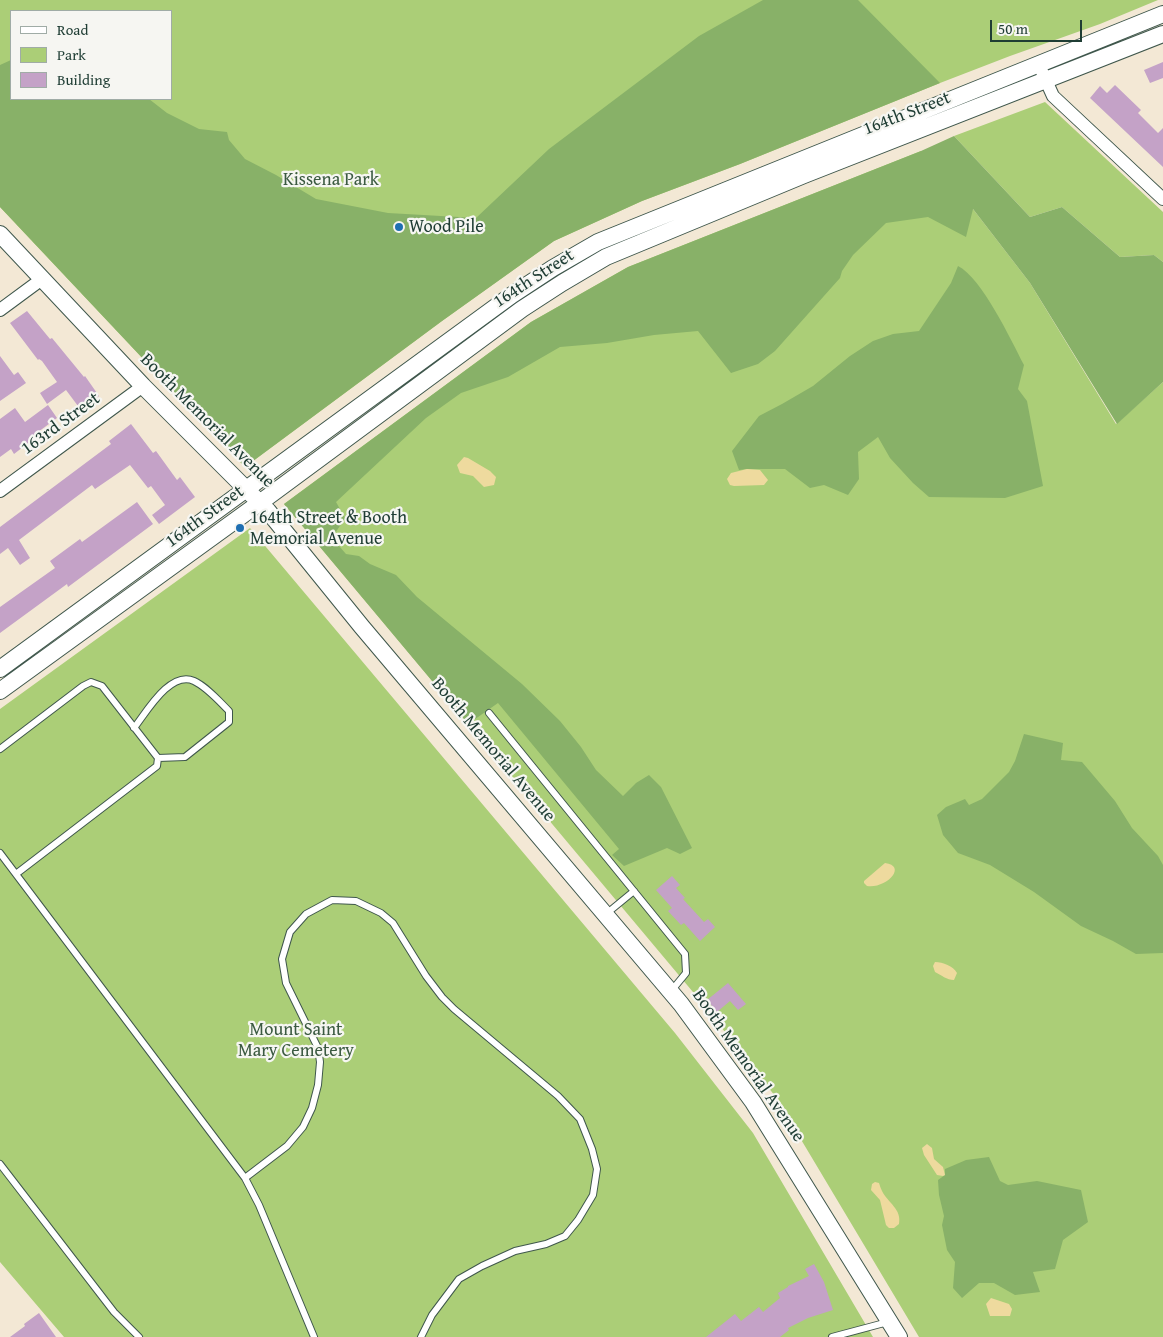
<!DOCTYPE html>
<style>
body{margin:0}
#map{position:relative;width:1163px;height:1337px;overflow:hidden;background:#f3e8d5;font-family:"Gentium Book Plus",serif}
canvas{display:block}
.legend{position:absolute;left:10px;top:10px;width:162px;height:90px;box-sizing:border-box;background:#f6f6f2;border:1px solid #a0aca6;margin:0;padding:6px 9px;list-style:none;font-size:15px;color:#1f3d34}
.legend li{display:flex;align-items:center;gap:10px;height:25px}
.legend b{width:25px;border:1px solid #a0aca6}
.scale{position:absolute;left:990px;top:20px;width:92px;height:22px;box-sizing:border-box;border:2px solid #1f3d34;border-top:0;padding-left:6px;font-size:15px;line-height:18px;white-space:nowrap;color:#1f3d34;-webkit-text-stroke:4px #f6f6f2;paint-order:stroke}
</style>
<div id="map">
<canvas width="1163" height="1337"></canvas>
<ul class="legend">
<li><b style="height:6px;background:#fff"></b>Road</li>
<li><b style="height:14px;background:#abce77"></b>Park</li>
<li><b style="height:14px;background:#c4a2c7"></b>Building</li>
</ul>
<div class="scale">50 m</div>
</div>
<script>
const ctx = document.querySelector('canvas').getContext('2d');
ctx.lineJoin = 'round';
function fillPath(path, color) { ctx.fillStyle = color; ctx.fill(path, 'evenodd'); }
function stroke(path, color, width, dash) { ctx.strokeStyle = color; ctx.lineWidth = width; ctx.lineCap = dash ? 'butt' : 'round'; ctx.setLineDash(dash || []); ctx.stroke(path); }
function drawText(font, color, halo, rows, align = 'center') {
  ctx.font = font + ' "Gentium Book Plus",serif'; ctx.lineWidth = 4.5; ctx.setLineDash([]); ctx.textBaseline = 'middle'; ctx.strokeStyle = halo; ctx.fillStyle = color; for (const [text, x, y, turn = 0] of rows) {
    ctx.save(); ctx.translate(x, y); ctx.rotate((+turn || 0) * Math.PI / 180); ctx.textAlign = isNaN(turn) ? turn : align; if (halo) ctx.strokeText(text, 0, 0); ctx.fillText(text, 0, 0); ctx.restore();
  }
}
fillPath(new Path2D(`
 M0,0H1158L1100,24L1010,56L940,83L740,164L642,201L554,241L442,321L245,467L0,207ZM11,11H171V99H11Z
 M1045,102L1163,212V262L1154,255L1120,257L1062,207L1030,217L954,136Z
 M921,151L973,209L1030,283L1116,424L1163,382V1337H919L775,1096L703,1004L284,504L531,322L628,267Z
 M250,528L675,1033L753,1133L873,1337H64L0,1262V709Z`), '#abce77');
fillPath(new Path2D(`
 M763,0H858L940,83L740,164L642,201L554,241L442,321L245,467L0,207V65L11,60V99H149L167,113L199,129L227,132L229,140L245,159L276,175L316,199L388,213L476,218L549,149L699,36Z
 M954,136L1030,217L1062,207L1120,257L1154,255L1163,262V382L1117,424L1030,283L973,209L966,237L928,217L886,223L853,255L842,271L840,278L775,351L758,364L731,373L698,331L654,335L607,343L560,347L508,377L461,393L426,418L336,502L345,518L332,538L346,554L359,556L370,564L396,575L417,597L522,684L560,721L581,747L596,770L623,796L636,783L649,775L661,787L692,848L680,854L667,848L624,866L612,855L619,849L498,703L468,724L284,504L531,322L628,267L921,151Z
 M958,266C982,278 1011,340 1024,365L1018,389L1027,401L1043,486L1005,498L929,497L913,483L890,458L878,437L858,452L859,479L848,495L824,485L810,488L785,469H747L739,470L732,451L759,416L782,404L813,386L850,356L873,341L893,334L919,331L951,283Z
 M1024,734L1063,743L1061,760L1082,762L1115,801L1132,828L1158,856L1163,865V953L1136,954L1113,941L1081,926L1034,892L990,865L958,853L943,835L937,815L946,807L965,799L969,805L982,799L1009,772L1015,761Z
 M989,1157L1000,1181L1008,1185L1037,1181L1081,1190L1088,1222L1063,1240L1055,1269L1033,1272L1040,1292L1015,1295L994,1283H979L962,1298L953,1288L955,1262L947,1250L942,1225L944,1216L939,1195L938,1180L945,1175V1169L966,1160Z`), '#88b168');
fillPath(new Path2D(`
 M464,457L468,458L490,471L496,477L494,485L484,487L473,476L460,473L457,465Z
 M747,469L760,470L768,480L764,485L734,486L730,485L727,479L731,473Z
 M885,863C908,866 886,889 867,886L864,883V881Z
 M935,962C943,962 953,966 957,973L954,980C947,980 941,975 935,972L933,966Z
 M927,1144L932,1148L934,1159L943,1167L945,1175L943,1176L937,1175L924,1155L922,1148Z
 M875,1182L879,1183C880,1186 881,1189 882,1191C888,1203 902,1209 899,1224L894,1228H889L886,1225L880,1200L871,1190L872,1184Z
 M991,1298L1009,1304L1012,1309L1010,1316H990L986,1304Z`), '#eeda9e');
fillPath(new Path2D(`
 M1163,62V78L1150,83L1144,70Z
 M1115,85L1141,110L1138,113L1158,133L1163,128V167L1090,98L1100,86L1107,93Z
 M27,311L50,339L52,338L84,377L85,376L99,396L81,410L66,390L47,404L40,393L57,382L42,361L39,359L38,360L10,323Z
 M0,356L14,375L18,372L26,383L0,401Z
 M48,405L57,418L34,435L36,437L14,454L11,449L0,457V419L15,408L25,422Z
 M131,424L153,453L156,451L177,480L180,477L195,497L159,524L152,515L165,505L151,486L148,488L130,465L95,489L92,485L19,540L30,558L20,565L8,548L0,554V527L111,444L109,441Z
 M137,502L153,524L68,587L67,584L0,633V607L55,568L50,561L80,539L82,542Z
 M672,876L680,885L676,888L685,898L683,899L704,922L708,919L715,927L700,941L684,923L681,925L668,911L672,908L656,890Z
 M728,983L746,1004L738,1010L730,1001L717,1012L707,1000Z
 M814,1264L824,1282L833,1310L808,1318L788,1328L789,1330L780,1337H706L735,1314L741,1321L759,1307L763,1312L780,1298L778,1293L788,1287V1286L809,1276L805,1269Z
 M39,1313L56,1337H10L25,1326L24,1324Z`), '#c4a2c7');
const service = new Path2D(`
 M489,713L685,954L686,973L672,990
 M134,728C146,713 170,670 194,681C207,687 219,701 229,711V722L185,757L158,758
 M0,749L83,686L91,682L102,686L158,758L157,766L16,874
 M0,853L245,1178L259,1205L314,1337
 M606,914L634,891
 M0,1164L114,1312L139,1337
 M245,1178L287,1146L303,1127L312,1108L318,1085L320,1062L318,1048L286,983L282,959L290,932L306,914L332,900L356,901L381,913L393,923L426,976L442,997L454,1009L558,1096L580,1119L592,1149L597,1169L593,1195L578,1220L565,1236L546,1244L515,1251L482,1266L459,1279L432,1315L421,1337
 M832,1337L888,1322`);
const minor = new Path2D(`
 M1039,65L1053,96L1163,199
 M0,310L42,279
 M0,491L143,386`);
const tertiary = new Path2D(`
 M0,234L143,386L268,511L362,627L681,1004L753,1102L899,1337
 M0,669L512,295L553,268L598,242L1163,14
 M0,691L269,496L522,309L562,283L606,257L804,175L1163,34`);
stroke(service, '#3f574c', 8);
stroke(minor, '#3f574c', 14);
stroke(tertiary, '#3f574c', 18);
stroke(service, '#fff', 6);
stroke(minor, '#fff', 12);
stroke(tertiary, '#fff', 16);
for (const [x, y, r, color] of [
 [399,227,5,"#1f6fb2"],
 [240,528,5,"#1f6fb2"]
]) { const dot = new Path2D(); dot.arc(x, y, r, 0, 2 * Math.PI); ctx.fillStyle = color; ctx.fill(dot); stroke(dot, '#f6f6f2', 2); }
drawText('18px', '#1f3d34', '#f6f6f2', [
 ["164th Street",907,114,-21],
 ["164th Street",534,279,-33],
 ["Booth Memorial Avenue",207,421,45],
 ["163rd Street",61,424,-36],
 ["164th Street",205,517,-36],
 ["Booth Memorial Avenue",493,750,50],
 ["Booth Memorial Avenue",748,1066,55]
]);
drawText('18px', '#3b5a41', '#f6f6f2', [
 ["Kissena Park",331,180],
 ["Mount Saint",296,1030],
 ["Mary Cemetery",296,1051]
]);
drawText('18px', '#1f3d34', '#f6f6f2', [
 ["Wood Pile",409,227],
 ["164th Street & Booth",250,518],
 ["Memorial Avenue",250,539]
], 'left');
</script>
